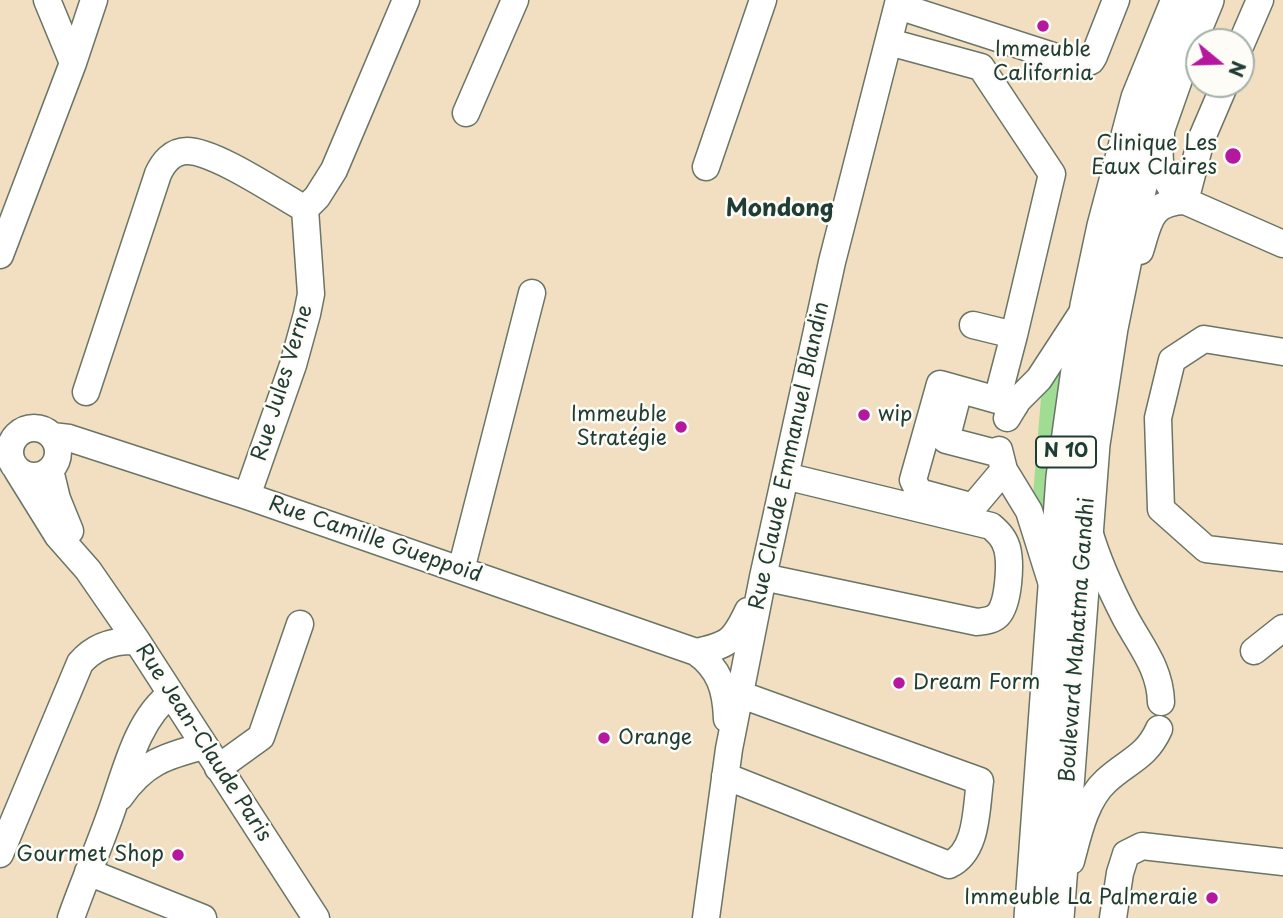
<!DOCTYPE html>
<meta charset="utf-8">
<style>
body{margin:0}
#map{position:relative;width:1283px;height:918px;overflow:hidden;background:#f2dec0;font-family:"Playpen Sans",sans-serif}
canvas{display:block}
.north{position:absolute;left:1185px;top:28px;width:70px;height:70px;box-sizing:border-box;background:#fdfcf7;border:2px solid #a4b0a9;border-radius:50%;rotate:109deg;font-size:19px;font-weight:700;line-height:28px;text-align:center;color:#1f3d34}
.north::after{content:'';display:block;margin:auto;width:24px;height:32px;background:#b5179e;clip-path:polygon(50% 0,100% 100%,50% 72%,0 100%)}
</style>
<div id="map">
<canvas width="1283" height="918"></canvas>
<div class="north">N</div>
</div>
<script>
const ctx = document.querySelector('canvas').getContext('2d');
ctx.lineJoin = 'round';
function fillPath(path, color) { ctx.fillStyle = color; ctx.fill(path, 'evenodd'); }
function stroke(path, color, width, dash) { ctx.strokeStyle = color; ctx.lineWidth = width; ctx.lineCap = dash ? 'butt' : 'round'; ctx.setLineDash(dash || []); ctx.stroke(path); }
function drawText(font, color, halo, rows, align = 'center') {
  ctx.font = font + ' "Playpen Sans",sans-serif'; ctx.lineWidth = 5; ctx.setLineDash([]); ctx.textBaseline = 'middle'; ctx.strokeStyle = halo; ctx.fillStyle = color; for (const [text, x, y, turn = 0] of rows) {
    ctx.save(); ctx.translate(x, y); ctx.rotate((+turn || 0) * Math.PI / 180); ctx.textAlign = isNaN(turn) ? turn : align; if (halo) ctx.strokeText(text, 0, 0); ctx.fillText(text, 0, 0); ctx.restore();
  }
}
fillPath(new Path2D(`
 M1063,357L1046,538L1033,495L1042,386Z`), '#a0dd92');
const minor = new Path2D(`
 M47,0L73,63
 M898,6L1081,65L1091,61L1094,56L1116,0
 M889,42L981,67L1052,174L1014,335L973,325
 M1241,44L1260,0
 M466,113L515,0
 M1161,135C1157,167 1160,180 1185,201L1283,244
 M706,167L763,0
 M1185,201L1201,140L1225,84
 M1140,251C1149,223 1149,202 1185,201
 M0,255L73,63L94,0
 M1283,352L1204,339L1172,360L1158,418L1161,509L1206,549L1283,558
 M959,390L946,440L1000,454
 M86,392L158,174C163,163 172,151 187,151C215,151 278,194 305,209
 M997,400L1014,335
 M1007,418L1018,400L1039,379L1084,310
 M10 452a24 24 0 1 1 48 0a24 24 0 1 1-48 0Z
 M52,436L69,438L247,496L696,652C720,669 726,690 727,719
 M999,450L1004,470L1029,511L1051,581
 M17,470L58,536L88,570L137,641L316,918
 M50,470L57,499L70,531
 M1004,470L977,502L970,506L919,492L913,480L940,384L1015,405
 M247,496L293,365L307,314L311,294L305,209L317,197L334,170L406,0
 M1089,531C1098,562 1111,590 1125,617C1141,647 1160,668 1161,702
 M461,570L532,293
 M763,577L977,622C984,621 992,621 998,615C1009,603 1011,563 1007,548C1004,538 999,533 991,526L785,476
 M1254,651L1283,628
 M696,652C729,645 734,641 748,611
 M218,768L261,737L300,624
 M725,776L949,865C978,852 976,808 980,781L739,694
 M120,797C143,763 165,756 204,746
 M0,854L80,663C95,645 115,640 137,641
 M1071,861C1078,835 1085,800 1106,781C1127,761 1146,758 1159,729
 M88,872L203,918
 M71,918C84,881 100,845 113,807C126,770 138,718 171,694
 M706,918L729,749L763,577L832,262L899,0
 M1113,918L1120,873L1126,854L1142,846L1283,862`);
const major = new Path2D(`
 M1031,918L1063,477L1087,306L1104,226L1138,98L1178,0
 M1057,918L1093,444L1111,328L1143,171L1181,63L1207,0`);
stroke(minor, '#697565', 29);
stroke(major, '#697565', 36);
stroke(minor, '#fff', 26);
stroke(major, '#fff', 33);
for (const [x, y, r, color] of [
 [1043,26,7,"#b5179e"],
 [1233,156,9,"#b5179e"],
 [864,415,7,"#b5179e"],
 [681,427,7,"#b5179e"],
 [899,683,7,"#b5179e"],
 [604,738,7,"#b5179e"],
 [178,855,7,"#b5179e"],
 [1212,898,7,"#b5179e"]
]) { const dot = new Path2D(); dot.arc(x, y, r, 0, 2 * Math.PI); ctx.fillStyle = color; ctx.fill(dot); stroke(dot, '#fdfcf7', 2.5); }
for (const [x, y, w] of [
 [1066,452,60]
]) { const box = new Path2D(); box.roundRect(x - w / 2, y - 15.5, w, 31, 5); ctx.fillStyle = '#fdfcf7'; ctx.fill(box); stroke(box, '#1f3d34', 2); }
drawText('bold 19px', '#1f3d34', null, [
 ["N 10",1066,452]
]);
drawText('21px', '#1f3d34', '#fdfcf7', [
 ["Immeuble",1043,50,"center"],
 ["California",1043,74,"center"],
 ["Clinique Les",1217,144],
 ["Eaux Claires",1217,168],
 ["Immeuble",667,415],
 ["Stratégie",667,439],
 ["wip",878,415,"left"],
 ["Dream Form",913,683,"left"],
 ["Orange",618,738,"left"],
 ["Gourmet Shop",164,855],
 ["Immeuble La Palmeraie",1198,898]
], 'right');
drawText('21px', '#1f3d34', '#fdfcf7', [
 ["Rue Jules Verne",283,383,-73],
 ["Rue Claude Emmanuel Blandin",790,456,-78],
 ["Rue Camille Gueppoid",375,540,19],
 ["Boulevard Mahatma Gandhi",1078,640,-86],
 ["Rue Jean-Claude Paris",203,743,57]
]);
drawText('bold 24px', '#1f3d34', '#fdfcf7', [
 ["Mondong",780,209]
]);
</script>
